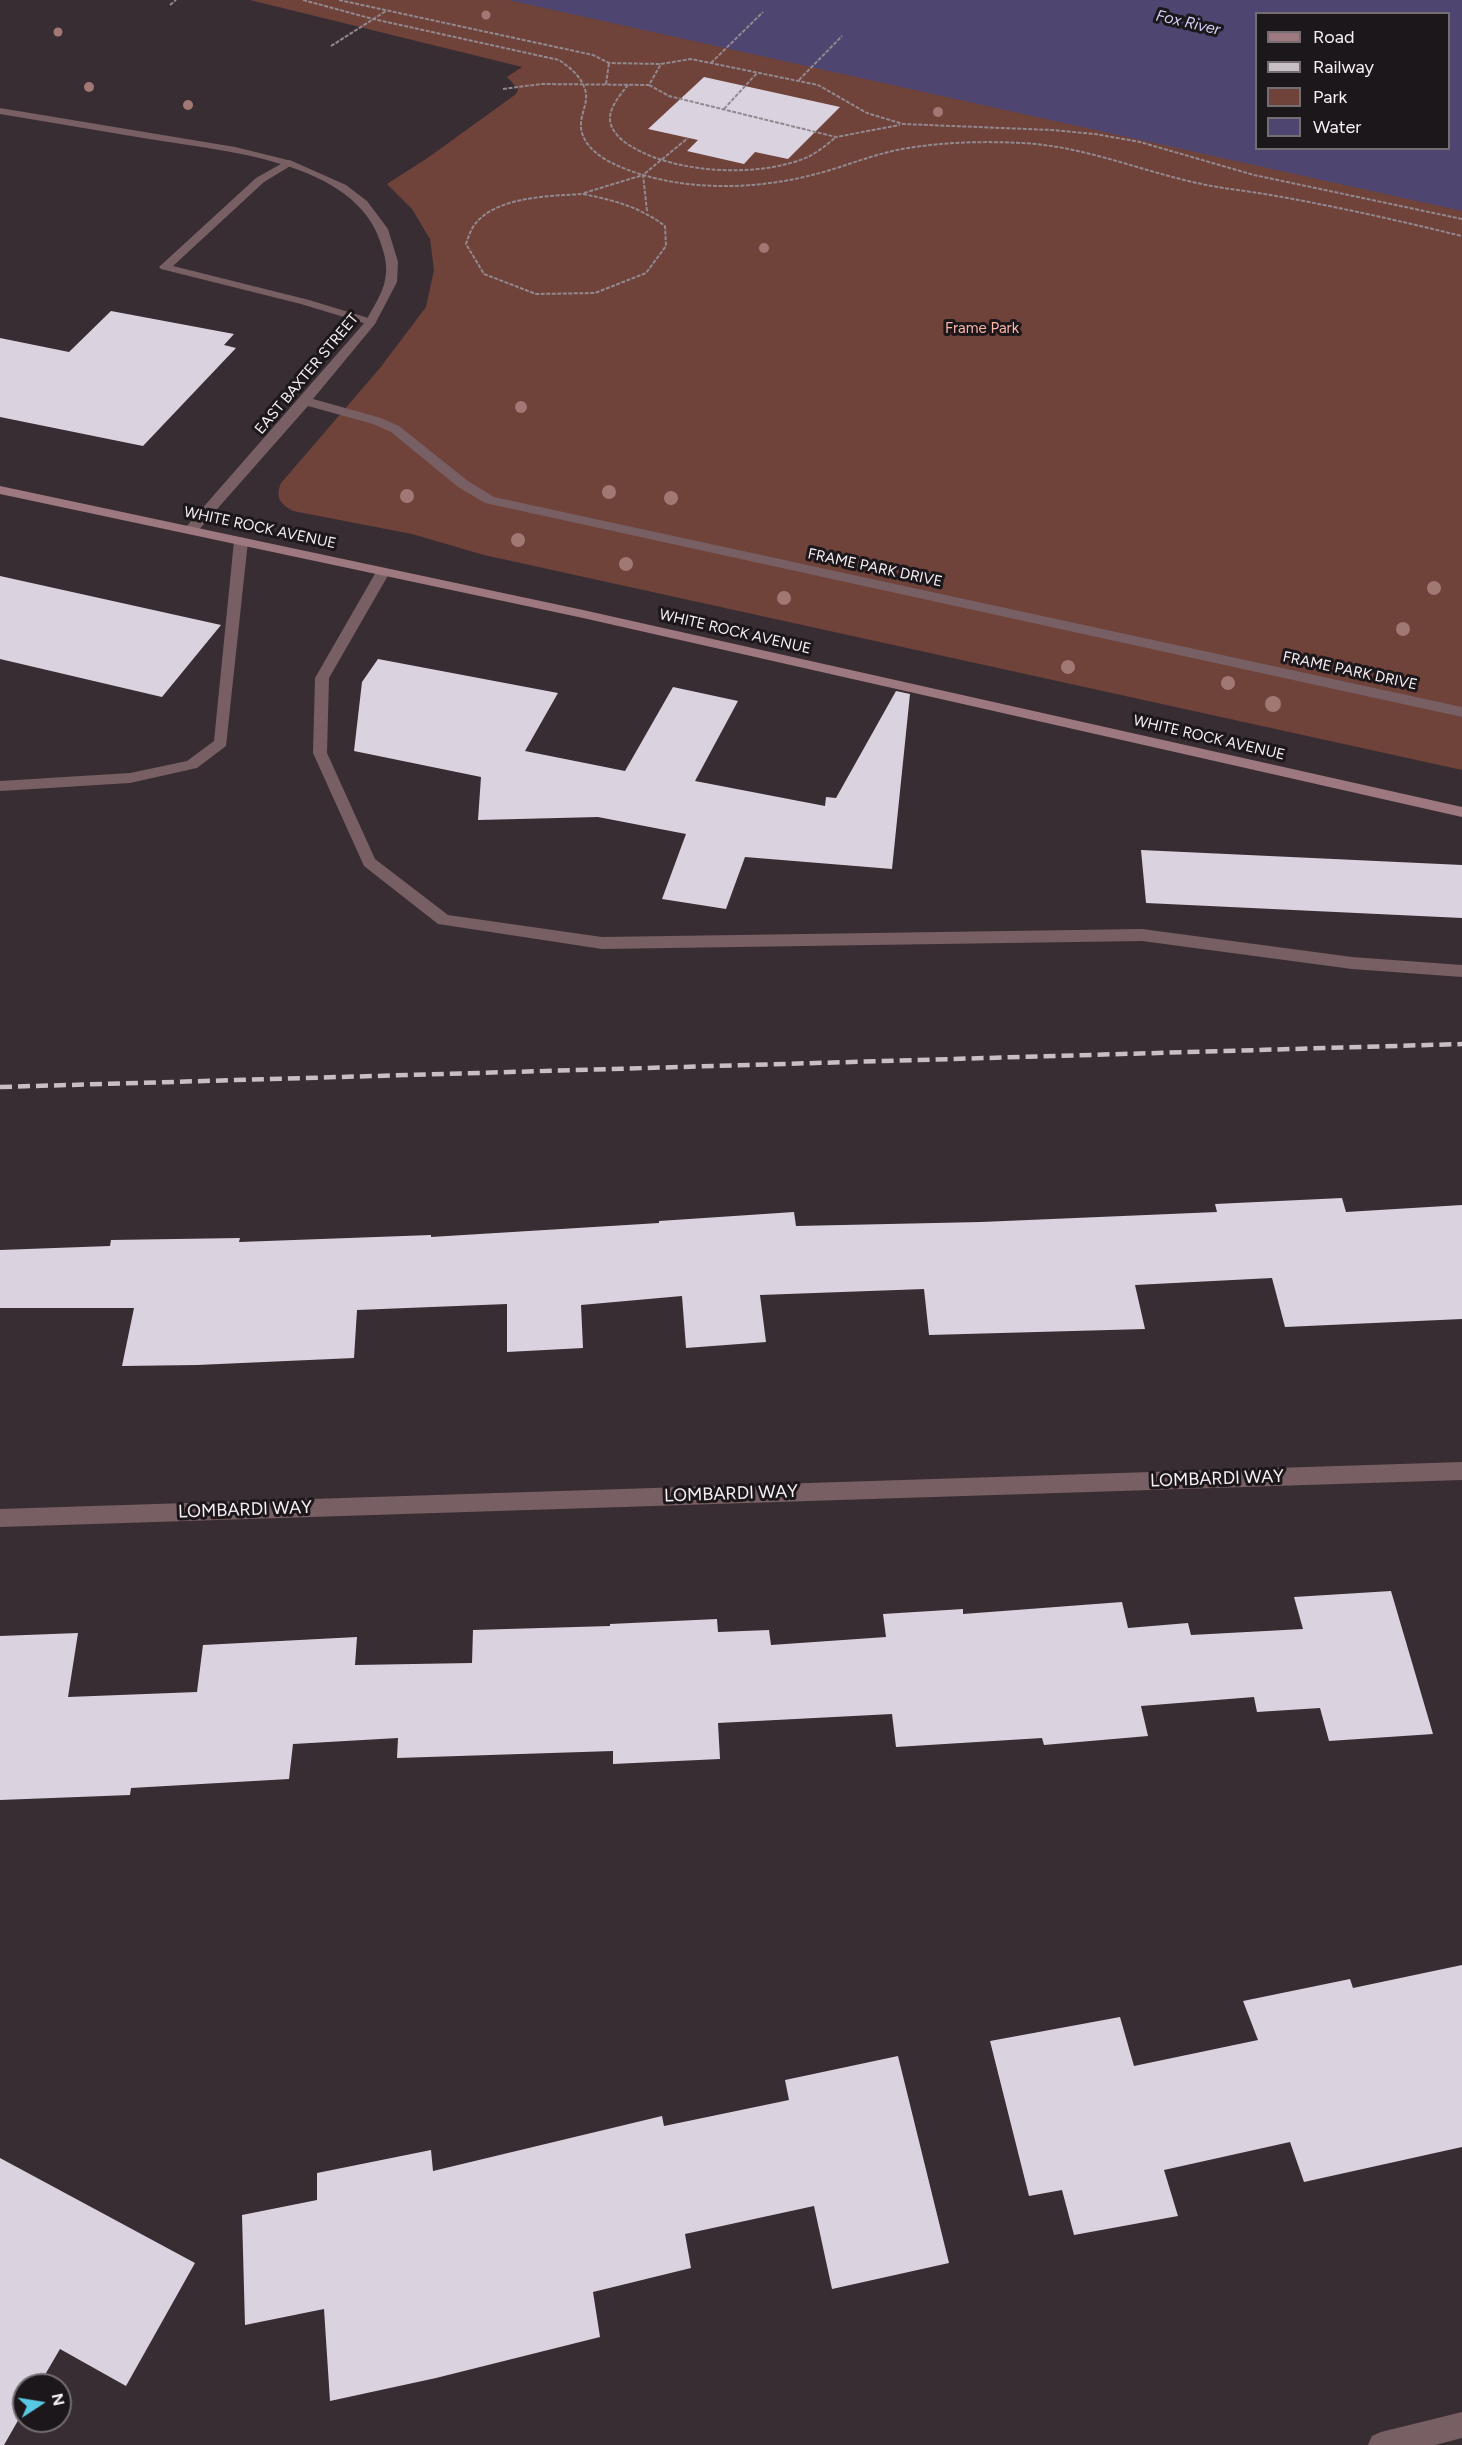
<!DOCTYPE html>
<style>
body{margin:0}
#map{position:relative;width:1462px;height:2445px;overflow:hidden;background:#392d34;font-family:Figtree,sans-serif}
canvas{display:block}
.legend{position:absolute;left:1255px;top:12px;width:195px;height:138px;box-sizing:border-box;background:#1c171a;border:2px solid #746d71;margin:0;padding:8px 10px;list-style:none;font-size:18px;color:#f7eff4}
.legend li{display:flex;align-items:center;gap:12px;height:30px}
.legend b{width:30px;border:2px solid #746d71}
.north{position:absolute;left:12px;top:2373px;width:60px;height:60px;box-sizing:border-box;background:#1c171a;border:2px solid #746d71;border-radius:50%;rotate:78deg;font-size:16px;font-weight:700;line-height:24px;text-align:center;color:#f7eff4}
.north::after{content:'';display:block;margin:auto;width:21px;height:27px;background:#59c8e5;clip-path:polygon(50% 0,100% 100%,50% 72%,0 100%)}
</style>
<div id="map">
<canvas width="1462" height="2445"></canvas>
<ul class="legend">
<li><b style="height:8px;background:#9e787f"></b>Road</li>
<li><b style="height:8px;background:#c8bfc5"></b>Railway</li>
<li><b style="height:16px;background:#6f423a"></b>Park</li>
<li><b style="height:16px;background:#4e4671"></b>Water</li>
</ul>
<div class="north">N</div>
</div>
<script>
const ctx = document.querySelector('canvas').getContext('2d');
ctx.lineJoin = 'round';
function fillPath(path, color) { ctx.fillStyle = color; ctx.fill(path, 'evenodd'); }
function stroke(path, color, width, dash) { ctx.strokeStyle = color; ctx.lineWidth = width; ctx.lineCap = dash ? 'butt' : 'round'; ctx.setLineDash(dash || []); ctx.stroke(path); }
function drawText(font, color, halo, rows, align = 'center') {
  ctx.font = font + ' Figtree,sans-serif'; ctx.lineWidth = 6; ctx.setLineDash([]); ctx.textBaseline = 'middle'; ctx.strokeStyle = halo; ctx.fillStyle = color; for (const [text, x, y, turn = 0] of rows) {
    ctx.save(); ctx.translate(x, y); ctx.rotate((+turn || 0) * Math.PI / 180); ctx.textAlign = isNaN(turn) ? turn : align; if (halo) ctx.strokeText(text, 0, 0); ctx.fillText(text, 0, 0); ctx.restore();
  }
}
fillPath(new Path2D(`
 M250,0H1462V770L484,555L412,534L293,511C280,504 275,497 281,483L380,368L426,307L434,270L430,239L412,209L387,184L429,157L516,94L518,89L507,77L522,67ZM1256,14H1448V148H1256Z`), '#6f423a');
fillPath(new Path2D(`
 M508,0H1462V211ZM1256,14H1448V148H1256Z`), '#4e4671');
fillPath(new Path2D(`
 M704,77L840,107L788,159L755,152L744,164L687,151L698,140L648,129Z
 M111,311L234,334L224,345L236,348L143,446L0,417V338L69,352Z
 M0,576L221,625L162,697L0,659Z
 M378,659L558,693L525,751L625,771L673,687L738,701L695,781L825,806L826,797L836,798L896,691L910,694L892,869L745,857L726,909L662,899L686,834L598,817L478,820L481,777L354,751L362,682Z
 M1141,850L1462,865V918L1146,903Z
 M1342,1198L1346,1212L1462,1205V1319L1285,1327L1272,1278L1135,1285L1145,1329L929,1335L924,1289L760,1295L766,1342L686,1348L682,1296L581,1305L583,1348L507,1352V1304L357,1310L354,1358L197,1365L122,1366L134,1308H0V1250L110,1246L111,1240L240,1238L239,1242L431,1235V1237L659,1223V1221L794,1212L796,1226L981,1222L1217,1212L1215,1204Z
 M1391,1591L1433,1734L1329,1741L1320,1708L1257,1712L1254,1697L1141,1706L1148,1736L1044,1745L1042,1738L896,1747L892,1714L718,1723L720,1759L613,1764V1751L397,1758L398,1738L293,1744L289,1779L131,1788L130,1795L0,1800V1636L78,1633L68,1697L197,1692L203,1645L357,1637L355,1665L472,1663L473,1630L610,1626V1624L717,1619L718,1632L769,1630L771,1645L886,1637L883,1614L963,1609V1614L1122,1602L1128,1628L1188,1623L1191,1635L1303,1629L1294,1597Z
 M1462,1965V2147L1304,2182L1290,2142L1164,2170L1178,2216L1074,2235L1062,2190L1029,2196L990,2041L1120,2017L1134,2066L1258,2040L1243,2001L1350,1979L1353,1988Z
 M898,2056L949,2263L832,2289L814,2206L685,2234L691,2268L593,2292L600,2337L436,2378L330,2401L324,2309L245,2325L242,2215L317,2200V2173L431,2150L433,2171L662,2116L664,2126L789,2100L785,2080Z
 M0,2158L195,2263L126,2386L60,2349L39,2385H24V2410L4,2445H0Z`), '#dbd2df');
stroke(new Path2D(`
 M303,0L373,19L559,60C571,68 584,79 586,94C587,105 581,114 581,124C580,143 599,157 614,164C674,192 753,191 816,174C843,167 869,156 897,150C938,142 981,141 1022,143C1083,146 1138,170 1197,183C1223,189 1250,191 1276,196C1339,207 1400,221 1462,236
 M339,0L593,55L609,63L661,64
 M170,5L176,0
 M331,46L386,11
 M711,63L763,12
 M799,80L842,36
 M606,84L609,63
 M628,85C621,94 611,105 610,117C609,131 623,142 634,148C679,174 762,178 810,156C819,151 828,144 836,137
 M649,85L669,96L836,137L900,125
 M503,89L541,84L649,85L661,64L691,59L818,85L867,113L903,124L1052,130L1095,134L1140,142L1254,175L1462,219
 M724,109L757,73
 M584,193L643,175
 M583,194C613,200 640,207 665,226L666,246L646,273L595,293L536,294L484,274L466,244C468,238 470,232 473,227C493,196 551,196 583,194Z
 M647,211L643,175L688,138`), '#92888e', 2, [4, 1.5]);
fillPath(new Path2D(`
 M288,160L292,161V165L264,182L173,266L309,300L375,320V324H367L301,304L161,269L159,267L256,178Z
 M241,537L248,541L226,746L197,768L130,783L0,791V781L130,773L187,761L214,741L234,541Z
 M383,568L390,572L329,678L327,753L375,859L448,915L602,937L1142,929L1352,957L1462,965V977L1352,969L1142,941L602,949L438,924L364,866L313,753L315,678L376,572Z`), '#775f63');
fillPath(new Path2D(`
 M0,108L235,147L292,161L346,185L367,201L388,229L398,262L397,282L375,324L313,399L381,418L399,426L468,481L494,497L1462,707V717L485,503L458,487L391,432L373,424L308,406L196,533H186L184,530L186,527L366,321C372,309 383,293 385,280C388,267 385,256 381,244C356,160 221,151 149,139C99,131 50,122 0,114Z
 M1462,1462V1480L0,1527V1509Z
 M1462,2412V2438L1435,2445H1368L1372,2436L1381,2432Z`), '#775f63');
fillPath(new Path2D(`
 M0,486L583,610L1462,807V817L583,618L0,494Z`), '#9e787f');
stroke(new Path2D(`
 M0,1087L1462,1044`), '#c8bfc5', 4.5, [12, 6]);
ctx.fillStyle = '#a27874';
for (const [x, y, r] of [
 [486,15,4.5],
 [58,32,4.5],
 [89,87,5],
 [188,105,5],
 [938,112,5],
 [764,248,5],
 [521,407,6],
 [609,492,7],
 [407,496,7],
 [671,498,7],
 [518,540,7],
 [626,564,7],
 [1434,588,7],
 [784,598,7],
 [1403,629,7],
 [1068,667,7],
 [1228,683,7],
 [1273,704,8]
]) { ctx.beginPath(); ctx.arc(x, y, r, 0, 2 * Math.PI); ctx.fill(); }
drawText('15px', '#f8b5a8', '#1c171a', [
 ["Frame Park",982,329]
]);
drawText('15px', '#f7eff4', '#1c171a', [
 ["EAST BAXTER STREET",307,374,-50],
 ["WHITE ROCK AVENUE",260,528,12],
 ["FRAME PARK DRIVE",875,568,12],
 ["WHITE ROCK AVENUE",735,632,13],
 ["FRAME PARK DRIVE",1350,671,12],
 ["WHITE ROCK AVENUE",1209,738,13]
]);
drawText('italic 16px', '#d4cefa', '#1c171a', [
 ["Fox River",1188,23,13]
]);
drawText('18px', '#f7eff4', '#1c171a', [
 ["LOMBARDI WAY",1217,1479,-2],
 ["LOMBARDI WAY",731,1494,-2],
 ["LOMBARDI WAY",245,1510,-2]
]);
</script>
